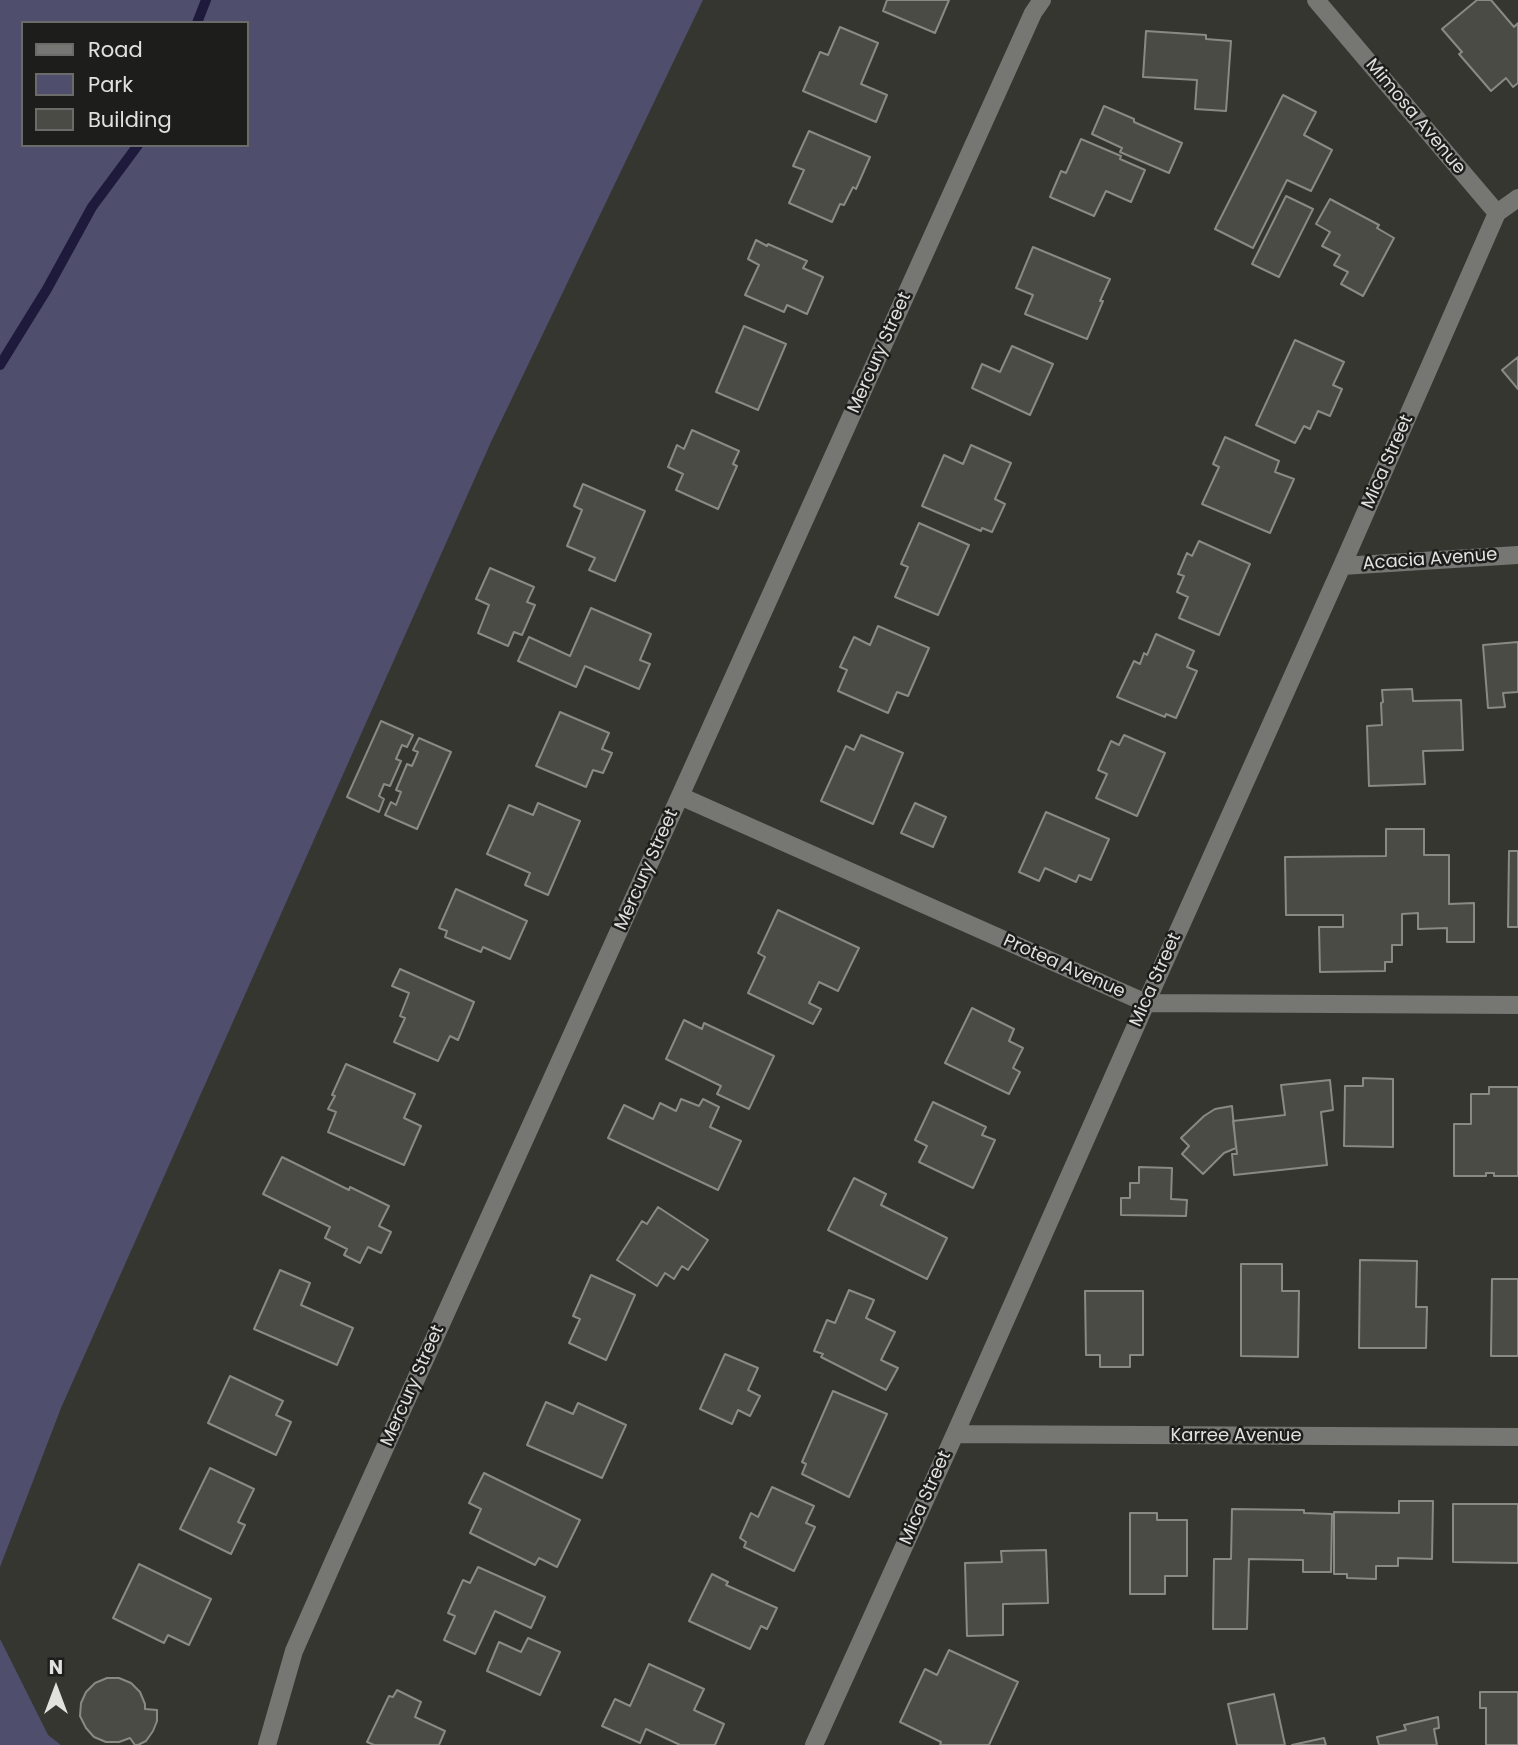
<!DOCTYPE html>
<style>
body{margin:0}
#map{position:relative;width:1518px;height:1745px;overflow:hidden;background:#353630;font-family:Poppins,sans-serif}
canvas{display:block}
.legend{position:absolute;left:21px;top:21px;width:228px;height:126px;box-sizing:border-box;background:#1d1d1b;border:2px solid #6b6c69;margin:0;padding:9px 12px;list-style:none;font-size:21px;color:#e1e2de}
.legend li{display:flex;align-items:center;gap:14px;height:35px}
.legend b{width:35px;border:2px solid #6b6c69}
.north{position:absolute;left:21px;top:1654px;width:70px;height:70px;-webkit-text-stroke:5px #1d1d1b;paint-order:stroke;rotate:0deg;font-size:19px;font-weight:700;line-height:28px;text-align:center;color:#e1e2de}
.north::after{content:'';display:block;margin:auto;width:24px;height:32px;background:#e1e2de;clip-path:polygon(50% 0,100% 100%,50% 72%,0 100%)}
</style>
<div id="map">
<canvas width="1518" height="1745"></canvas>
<ul class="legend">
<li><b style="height:9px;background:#767673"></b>Road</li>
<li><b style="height:19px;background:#4f4f6d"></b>Park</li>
<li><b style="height:19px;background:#4a4b45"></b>Building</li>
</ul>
<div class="north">N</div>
</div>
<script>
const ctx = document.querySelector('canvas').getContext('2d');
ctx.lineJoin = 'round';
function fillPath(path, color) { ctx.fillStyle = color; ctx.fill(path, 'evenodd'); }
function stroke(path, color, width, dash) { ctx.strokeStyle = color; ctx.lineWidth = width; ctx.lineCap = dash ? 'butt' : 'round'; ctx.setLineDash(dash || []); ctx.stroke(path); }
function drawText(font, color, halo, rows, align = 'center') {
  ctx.font = font + ' Poppins,sans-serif'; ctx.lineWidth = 5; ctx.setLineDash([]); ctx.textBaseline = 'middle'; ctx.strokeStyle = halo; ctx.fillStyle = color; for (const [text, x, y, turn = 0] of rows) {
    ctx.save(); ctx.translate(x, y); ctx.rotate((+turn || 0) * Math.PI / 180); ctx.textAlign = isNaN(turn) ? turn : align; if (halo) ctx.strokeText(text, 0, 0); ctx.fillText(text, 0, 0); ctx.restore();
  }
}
fillPath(new Path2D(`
 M0,0H703L491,442L61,1408L0,1567ZM23,23H247V145H23Z
 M0,1639L48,1735L61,1745H0Z`), '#4f4f6d');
stroke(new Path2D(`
 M197,23L206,0
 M0,365L47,289L92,207L138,145`), '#1e1a3c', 10);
const building = new Path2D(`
 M887,0H949L935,33L883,11Z
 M1477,0H1491L1514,27L1518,23V83L1513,87L1506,78L1491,91L1459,54L1462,52L1442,29Z
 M840,27L878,43L861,84L887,95L876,122L803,91L820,52L828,55Z
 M1146,31L1206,35V39L1231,41L1226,111L1195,109L1197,80L1143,77Z
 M1283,95L1316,112L1304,135L1332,150L1311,191L1287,180L1253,248L1215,229Z
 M1104,106L1134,119V122L1182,143L1169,173L1120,152L1122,148L1092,134Z
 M809,131L870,157L856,189L853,187L844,205L840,204L832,222L789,203L804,170L793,166Z
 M1081,139L1121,156L1120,159L1145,170L1131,202L1106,191L1094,216L1050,197L1061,171L1066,173Z
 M1286,196L1313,209L1279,277L1252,264Z
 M1330,199L1379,225L1377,228L1394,238L1363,296L1341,284L1348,272L1334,265L1340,255L1322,246L1330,232L1316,224Z
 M756,240L767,246L768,244L807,261L803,268L823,277L807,314L787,305L784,312L745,295L759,265L748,259Z
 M1033,247L1110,279L1100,301H1103L1087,339L1025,314L1033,295L1016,288Z
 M744,326L786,344L758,410L716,392Z
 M1295,340L1344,362L1333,385L1342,389L1330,416L1318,411L1310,429L1304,426L1295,443L1256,425Z
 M1012,346L1053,364L1030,415L972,388L982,364L1000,372Z
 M1518,357V389L1502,370Z
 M692,430L739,451L733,464L737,466L718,509L676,490L683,474L668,467L677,445L684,449Z
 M1225,437L1279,461L1275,472L1294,479L1270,533L1202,504L1219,467L1213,464Z
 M971,445L1011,463L995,499L1005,504L992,532L982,528L981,531L922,506L944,455L963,464Z
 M583,484L645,511L615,581L589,570L595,558L567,546L582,510L574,506Z
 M919,523L969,545L938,615L895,597L908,567L901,564Z
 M1199,541L1250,564L1219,635L1179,618L1188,597L1177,592L1184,576L1178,574L1187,553L1192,556Z
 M490,568L534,587L527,602L535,605L522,635L514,632L508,646L478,633L489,605L476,599Z
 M591,608L651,634L640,660L650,664L639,689L585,666L576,687L518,661L529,637L570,656Z
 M878,626L929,648L908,696L897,692L888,713L838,691L847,670L840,667L854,637L870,645Z
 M1156,634L1194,651L1187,667L1197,671L1176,718L1166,714L1165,717L1117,697L1134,661L1140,664L1144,653L1147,655Z
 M1518,642V692L1503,693L1505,707L1488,708L1483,645Z
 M1412,689L1413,701L1461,700L1463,750L1423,751L1425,784L1369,786L1367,726L1382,725L1381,703L1383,702L1382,690Z
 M560,712L609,733L602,749L612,753L603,773L593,770L586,787L536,766Z
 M381,721L413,735L407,747L402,745L396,759L401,761L390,786L384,784L379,796L384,799L379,812L347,797Z
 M861,735L903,753L873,824L821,801L846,746L854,750Z
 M1124,735L1165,753L1137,816L1096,798L1107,774L1098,770L1111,741L1119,745Z
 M419,738L451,752L417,829L385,815L391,802L396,805L401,792L396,790L407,764L412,766L418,752L413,750Z
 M538,803L580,821L548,895L525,885L530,873L487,854L509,805L533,815Z
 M915,803L946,817L933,847L901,833Z
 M1046,812L1109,839L1091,880L1079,875L1076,882L1045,868L1039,881L1019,872Z
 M1386,829H1424V855H1449V904L1474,903V942H1447V928L1418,929V913L1402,914V945H1392V962H1385V971L1320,972L1319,927H1343V915H1286L1285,857L1386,856Z
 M1509,851H1518V927H1508Z
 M456,889L527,921L510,959L483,947L481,952L445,937L447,931L439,928Z
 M778,910L859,948L838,991L819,982L809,1003L821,1009L813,1024L748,993L765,957L758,953Z
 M400,969L474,1002L458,1040L450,1036L438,1061L394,1042L405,1018L400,1016L409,993L392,986Z
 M972,1008L1014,1029L1009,1041L1023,1048L1013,1068L1020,1072L1009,1094L945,1063Z
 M684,1020L702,1029L704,1023L774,1056L749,1109L717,1094L721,1086L666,1059Z
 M346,1064L415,1094L404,1118L421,1126L404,1165L328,1132L336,1112L328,1109L335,1096L332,1095Z
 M1363,1078L1393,1079V1147L1344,1146L1345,1086H1363Z
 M1330,1080L1333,1110L1321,1112L1327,1165L1234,1175L1232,1154H1237L1233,1121L1285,1115L1281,1085Z
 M1489,1087H1518V1176H1494V1173H1486V1176H1454V1124H1471V1094H1489Z
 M681,1099L699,1106L703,1099L719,1107L710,1127L741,1141L718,1190L608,1138L624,1105L653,1119L660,1103L676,1111Z
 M933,1102L986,1127L982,1135L995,1140L973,1188L919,1162L927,1146L915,1140Z
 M1232,1106L1236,1148L1224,1153L1203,1174L1182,1154L1189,1146L1181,1138L1204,1116L1215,1109Z
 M282,1157L349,1190L350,1187L389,1206L379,1226L391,1232L381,1253L368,1247L360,1263L344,1255L347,1249L325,1238L330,1227L263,1194Z
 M1139,1167L1172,1168L1171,1199L1187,1200L1186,1216L1121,1215V1198H1130V1183H1139Z
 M854,1178L886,1194L881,1205L947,1238L927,1279L828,1230Z
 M658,1207L708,1240L688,1270L682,1266L674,1279L665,1273L657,1286L617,1260L642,1221L647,1224Z
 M1360,1260L1417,1261L1416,1307H1427L1426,1348H1359Z
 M1241,1264H1282V1291H1299L1298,1357L1241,1356Z
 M280,1270L310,1283L301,1305L353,1328L337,1365L254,1329Z
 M591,1275L635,1295L606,1360L569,1343L580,1319L573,1316Z
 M1492,1279H1518V1356H1491Z
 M849,1290L874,1300L866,1318L895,1332L881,1360L898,1368L886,1390L821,1357L823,1354L814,1351L827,1320L835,1323Z
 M1085,1291H1143V1355H1130V1367H1100V1355H1086Z
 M725,1354L758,1368L748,1390L760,1396L750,1416L738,1410L732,1424L700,1409Z
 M230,1376L283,1401L276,1415L291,1422L276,1455L208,1423Z
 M833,1391L887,1414L849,1497L802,1474L806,1464L802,1462Z
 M546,1402L573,1414L578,1403L626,1425L602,1478L527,1445Z
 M210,1468L254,1489L238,1522L245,1525L231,1554L180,1529Z
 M484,1473L580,1520L557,1567L539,1558L535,1565L470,1533L481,1509L469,1503Z
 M772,1487L814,1506L806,1523L815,1527L794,1571L744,1547L746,1542L740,1538L751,1513L758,1517Z
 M1399,1501H1433L1432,1559L1398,1558V1566H1376V1579L1347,1578V1574H1334V1512L1399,1513Z
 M1453,1504H1518V1563L1453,1562Z
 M1232,1509L1304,1510V1513L1332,1514L1331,1572H1303V1560L1249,1559L1247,1629H1213L1214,1559H1231Z
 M1130,1513H1157V1520H1187V1576H1165V1594H1130Z
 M1046,1550L1048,1603L1003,1604V1635L967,1636L965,1563L1002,1562L1001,1551Z
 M139,1564L211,1599L189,1645L168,1635L164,1643L113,1618Z
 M478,1567L545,1597L531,1628L495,1611L475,1654L444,1640L455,1616L448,1613L463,1580L470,1583Z
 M712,1574L728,1582L726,1585L777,1608L767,1629L761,1626L750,1649L689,1621Z
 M528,1638L560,1652L540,1695L487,1671L499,1642L521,1652Z
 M949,1650L1018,1682L989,1745H940L941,1742L900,1722L925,1669L937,1675Z
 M649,1664L704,1689L694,1710L724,1724L715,1745H680L646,1729L640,1743L602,1726L615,1699L630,1706Z
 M107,1678H119L131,1683L140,1692L145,1704V1709L157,1710V1721L153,1731L146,1741L138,1745H135L130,1738L119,1742H106L94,1737L86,1728L80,1716L81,1703L86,1692L95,1683Z
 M397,1690L421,1702L415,1717L445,1731L439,1745H374L367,1742L389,1696L393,1697Z
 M1480,1692H1518V1745H1486V1708H1480Z
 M1274,1694L1285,1745H1237L1228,1704Z
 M1438,1717L1439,1728L1434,1729L1437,1745H1379L1377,1737L1406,1730L1404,1725Z
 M1324,1738L1326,1745H1292Z`);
fillPath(building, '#4a4b45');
stroke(building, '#898a83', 2);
stroke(new Path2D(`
 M1316,0L1497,213
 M1497,213L1518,198
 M1342,566L1518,555
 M680,796L1146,1003L1518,1005
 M955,1434L1518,1437
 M267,1745L294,1651L335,1558L680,796L1033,13L1042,0
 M814,1745L955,1434L1146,1003L1342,566L1497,213`), '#767673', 18);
drawText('18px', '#e1e2de', '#1d1d1b', [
 ["Mimosa Avenue",1415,117,50],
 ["Mercury Street",880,353,-66],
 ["Mica Street",1388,462,-66],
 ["Acacia Avenue",1430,560,-4],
 ["Mercury Street",647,870,-66],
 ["Protea Avenue",1064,967,24],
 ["Mica Street",1156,980,-66],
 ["Mercury Street",413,1386,-66],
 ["Karree Avenue",1236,1436],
 ["Mica Street",926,1498,-66]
]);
</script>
